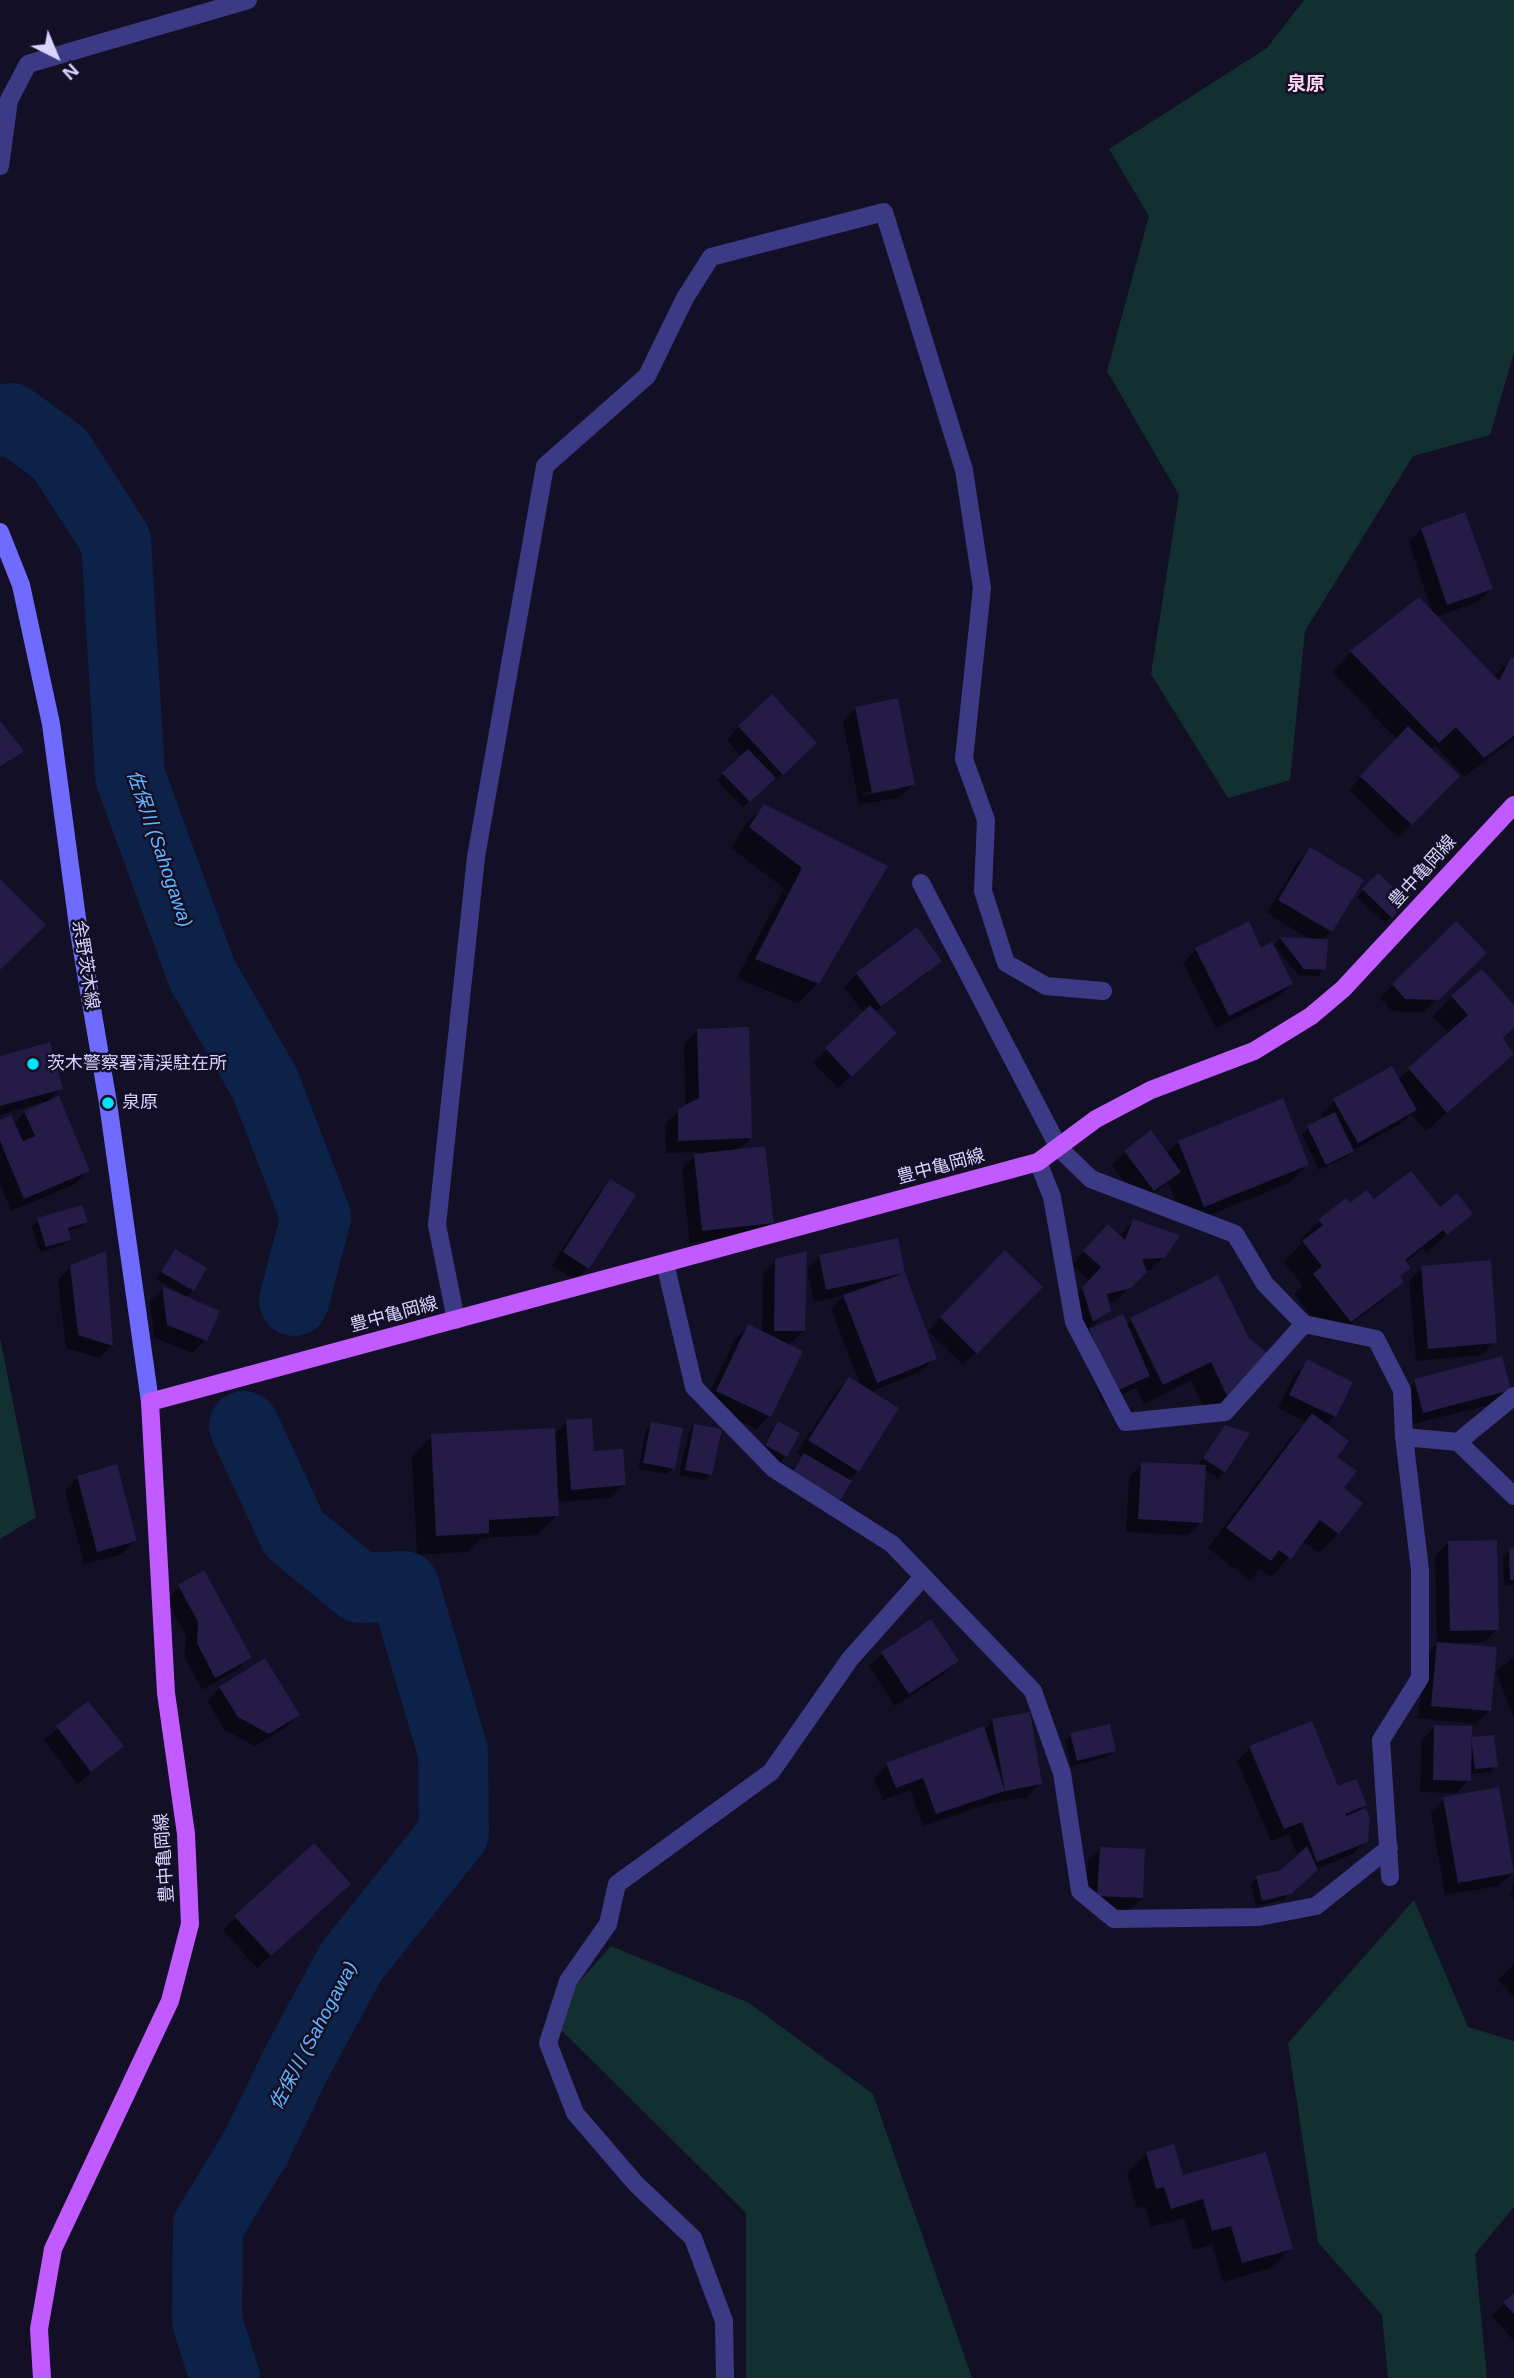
<!DOCTYPE html>
<meta charset="utf-8">
<style>
body{margin:0}
#map{position:relative;width:1514px;height:2378px;overflow:hidden;background:#130f26;font-family:Helvetica,sans-serif}
canvas{display:block}
.north{position:absolute;left:21px;top:21px;width:70px;height:70px;-webkit-text-stroke:5px #130f26;paint-order:stroke;rotate:137deg;font-size:19px;font-weight:700;line-height:28px;text-align:center;color:#d9d4ff}
.north::after{content:'';display:block;margin:auto;width:24px;height:32px;background:#d9d4ff;clip-path:polygon(50% 0,100% 100%,50% 72%,0 100%)}
</style>
<div id="map">
<canvas width="1514" height="2378"></canvas>
<div class="north">N</div>
</div>
<script>
const ctx = document.querySelector('canvas').getContext('2d');
ctx.lineJoin = 'round';
function fillPath(path, color) { ctx.fillStyle = color; ctx.fill(path, 'evenodd'); }
function stroke(path, color, width, dash) { ctx.strokeStyle = color; ctx.lineWidth = width; ctx.lineCap = dash ? 'butt' : 'round'; ctx.setLineDash(dash || []); ctx.stroke(path); }
function drawText(font, color, halo, rows, align = 'center') {
  ctx.font = font + ' Helvetica,"Noto Sans JP",sans-serif'; ctx.lineWidth = 5; ctx.setLineDash([]); ctx.textBaseline = 'middle'; ctx.strokeStyle = halo; ctx.fillStyle = color; for (const [text, x, y, turn = 0] of rows) {
    ctx.save(); ctx.translate(x, y); ctx.rotate((+turn || 0) * Math.PI / 180); ctx.textAlign = isNaN(turn) ? turn : align; if (halo) ctx.strokeText(text, 0, 0); ctx.fillText(text, 0, 0); ctx.restore();
  }
}
fillPath(new Path2D(`
 M1304,0H1514V353L1490,435L1413,456L1305,631L1290,780L1228,798L1151,674L1179,495L1107,371L1149,216L1109,149L1267,48Z
 M0,1338L36,1517L0,1539Z
 M1414,1900L1468,2027L1514,2041V2207L1475,2254L1487,2378H1388L1382,2315L1318,2242L1288,2043Z
 M611,1946L749,2003L873,2094L972,2378H746V2213L548,2017Z`), '#12302f');
fillPath(new Path2D(`
 M1421,529L1491,589L1478,602L1435,617L1493,678L1511,659L1514,660V739L1464,777L1435,745L1430,750L1458,776L1398,837L1349,790L1397,739L1332,672L1351,652L1419,600L1433,615L1409,542Z
 M856,708L913,784L900,797L859,805L843,721ZM900,786V789L863,796V793Z
 M0,724L21,751L0,769Z
 M739,727L802,756L743,807L717,780L742,757L727,740Z
 M765,806L886,867L818,983L798,1003L737,978L784,888L731,848L745,825Z
 M1310,850L1331,931L1322,940L1324,969L1318,976L1298,975L1274,945L1280,939L1311,940L1267,913L1297,863Z
 M1378,875L1406,901L1385,923L1357,897Z
 M1456,924L1485,953L1424,1012L1392,1011L1380,998Z
 M1196,950H1261L1291,984L1278,997L1216,1028L1183,963Z
 M939,961L926,974L875,1012L895,1033L838,1088L813,1062L864,1013L844,987L857,974Z
 M1452,997L1514,1008V1028L1502,1040L1513,1053L1426,1131L1411,1114L1402,1123L1352,1151L1346,1157L1319,1170L1302,1134L1308,1128L1324,1119L1321,1114L1334,1101L1391,1068L1398,1080L1449,1034L1433,1016Z
 M697,1031L751,1138L737,1151L772,1222L759,1235L690,1243L682,1169L698,1152L666,1153L665,1124L679,1111L686,1107L684,1044Z
 M0,1058L61,1088L45,1104L88,1171L75,1184L11,1211L0,1184V1122L14,1124L25,1112L43,1105V1102L0,1115Z
 M1179,1142L1307,1165L1287,1184L1185,1225L1168,1183L1140,1203L1112,1165L1125,1152L1166,1154Z
 M611,1181L588,1268L575,1280L552,1265L598,1194Z
 M1374,1202L1470,1214L1426,1253L1423,1248L1405,1263L1408,1268L1399,1277L1401,1281L1382,1301L1330,1340L1294,1294L1303,1286L1284,1262L1302,1243L1300,1240L1320,1221L1350,1206Z
 M38,1220L86,1221L80,1227L67,1231L69,1239L63,1245L40,1252L32,1226Z
 M1133,1221L1164,1257L1151,1270H1146L1116,1301L1107,1303L1109,1310L1096,1323L1080,1333L1070,1303L1089,1281L1072,1265L1095,1239L1119,1237Z
 M175,1251L193,1290L185,1298L217,1312L205,1340L192,1353L154,1337L150,1301L163,1288L183,1297L184,1295L156,1279Z
 M1005,1252L1040,1287L963,1365L928,1331Z
 M820,1257L903,1273L935,1358L922,1371L870,1392L897,1409L858,1471L848,1481L839,1499L833,1505L787,1479L802,1457L797,1453L836,1392L849,1379L861,1387L831,1309L844,1295L814,1302L807,1270Z
 M776,1261L804,1330L788,1346L801,1352L769,1416L756,1429L704,1404L735,1339L748,1326L762,1333L763,1274Z
 M71,1266L112,1345L99,1358L66,1348L58,1280Z
 M1422,1268L1495,1342L1482,1355L1416,1361L1409,1281Z
 M1131,1320L1248,1339L1227,1397L1208,1416L1191,1380L1144,1404L1136,1388L1103,1403L1077,1344L1090,1331L1126,1325Z
 M1308,1361L1351,1383L1334,1416L1325,1425L1341,1489L1338,1533L1319,1553L1303,1541L1271,1577L1260,1569L1250,1580L1208,1548L1293,1435L1306,1422L1278,1408L1295,1374Z
 M1415,1381L1509,1390L1496,1403L1410,1425L1402,1394Z
 M567,1422L592,1453L624,1485L611,1498L556,1502L557,1515L538,1535L482,1538L468,1552L417,1555L412,1456L432,1436L553,1435Z
 M778,1423L786,1456L780,1462L761,1452L772,1429Z
 M652,1424L673,1468L667,1474L638,1469L646,1430Z
 M695,1425L710,1474L704,1480L679,1475L689,1432Z
 M1225,1427L1224,1472L1218,1478L1204,1469L1201,1522L1188,1535L1126,1532L1129,1477L1142,1464L1197,1466Z
 M78,1477L135,1541L122,1554L84,1564L65,1490Z
 M1448,1543L1497,1629L1484,1642L1459,1643L1489,1711L1476,1724L1418,1718L1425,1657L1437,1644L1435,1556Z
 M1509,1550H1514V1585L1504,1586L1503,1557Z
 M204,1572L250,1657L237,1670L202,1690L185,1657L186,1636L166,1600L179,1587Z
 M882,1654L956,1661L944,1674L895,1706L869,1666Z
 M1514,1657V1718L1496,1672Z
 M220,1688L298,1715L285,1728L255,1746L225,1730L207,1701Z
 M88,1703L122,1746L78,1784L44,1740Z
 M993,1721L1040,1784L1027,1797L990,1803L923,1826L910,1790L883,1800L874,1778L887,1765L984,1730Z
 M1435,1727L1470,1739L1496,1766L1490,1772L1469,1774V1780L1456,1793L1420,1792L1422,1740Z
 M1071,1735L1114,1751L1108,1757L1071,1766L1065,1741Z
 M1250,1748L1337,1788L1365,1805L1354,1815L1366,1841L1353,1854L1315,1869L1283,1900L1256,1906L1251,1884L1257,1878L1282,1872L1298,1857L1289,1834L1271,1841L1237,1761Z
 M1444,1799L1512,1873L1499,1886L1445,1895L1431,1812Z
 M1101,1848L1142,1898L1129,1911L1085,1908L1088,1861Z
 M1514,1884V1898L1510,1896Z
 M336,1897L257,1968L223,1930L236,1917Z
 M1514,1964V1997L1498,1980Z
 M1147,2154L1182,2177L1291,2248L1271,2268L1223,2282L1212,2244L1193,2250L1184,2218L1151,2227L1145,2206L1137,2208L1127,2173Z
 M1514,2295V2341L1492,2316Z`), '#0007');
stroke(new Path2D(`
 M0,422L11,418L60,454L116,541L130,776L202,974L265,1084L316,1217L294,1301
 M225,2378L207,2321L208,2226L256,2147L297,2062L351,1962L454,1833L453,1752L404,1586L360,1588L294,1534L244,1426`), '#0c2248', 70);
fillPath(new Path2D(`
 M1465,512L1493,589L1447,605L1421,528Z
 M1419,597L1499,681L1511,657L1514,658V736L1484,758L1456,727L1439,743L1350,651Z
 M772,694L817,743L783,775L738,726Z
 M898,698L915,785L872,793L855,707Z
 M0,721L24,751L0,767Z
 M1408,726L1460,776L1412,825L1360,776Z
 M748,749L776,778L750,802L722,773Z
 M764,804L888,866L819,984L755,959L802,868L749,827Z
 M1310,847L1364,880L1332,932L1278,900Z
 M1378,873L1408,901L1392,918L1362,889Z
 M0,879L46,925L0,970Z
 M1249,921L1261,948L1272,942L1293,984L1229,1016L1195,948Z
 M1456,921L1487,953L1439,1000L1405,999L1392,984Z
 M917,927L942,961L881,1007L856,973Z
 M1279,937L1328,939L1326,970L1304,969Z
 M1482,969L1514,1005V1028L1503,1038L1514,1054L1447,1113L1408,1068L1468,1015L1451,996Z
 M870,1005L897,1033L852,1077L825,1048Z
 M749,1027L752,1138L678,1141V1109L699,1098L697,1029Z
 M50,1042L63,1089L0,1106V1056Z
 M1392,1066L1417,1110L1358,1143L1333,1099Z
 M59,1096L90,1171L24,1199L0,1141V1120L11,1115L23,1141L35,1136L24,1111Z
 M1283,1098L1309,1165L1204,1207L1178,1141Z
 M1335,1112L1354,1151L1326,1165L1307,1126Z
 M1151,1130L1181,1172L1154,1191L1124,1151Z
 M765,1146L774,1223L702,1231L694,1154Z
 M1411,1171L1440,1207L1457,1193L1473,1214L1447,1235L1443,1230L1405,1260L1411,1268L1400,1276L1404,1282L1351,1322L1313,1274L1322,1266L1302,1241L1323,1225L1318,1220L1346,1198L1350,1203L1367,1190L1374,1199Z
 M610,1179L636,1195L589,1269L563,1252Z
 M82,1205L88,1222L68,1228L71,1240L46,1247L37,1218Z
 M1133,1219L1180,1235L1165,1258L1142,1259L1147,1272L1131,1288L1107,1294L1111,1311L1093,1322L1082,1288L1101,1267L1083,1251L1108,1224L1125,1240Z
 M898,1238L905,1273L937,1359L877,1383L843,1295L905,1273L826,1290L819,1255Z
 M175,1249L207,1268L194,1291L161,1272Z
 M1005,1250L1043,1287L977,1354L940,1317Z
 M106,1251L113,1346L78,1335L70,1265Z
 M807,1251L805,1331H774L775,1259Z
 M1491,1260L1497,1343L1428,1349L1421,1266Z
 M1218,1275L1249,1338L1267,1353L1228,1398L1211,1362L1163,1385L1130,1318Z
 M162,1286L220,1311L207,1341L167,1325Z
 M1123,1314L1150,1376L1116,1391L1089,1329Z
 M748,1324L803,1351L771,1417L716,1391Z
 M1502,1356L1511,1390L1423,1413L1414,1379Z
 M1307,1359L1353,1382L1336,1417L1289,1395Z
 M849,1377L899,1408L859,1472L808,1440Z
 M1312,1413L1349,1441L1337,1457L1357,1471L1344,1488L1363,1503L1339,1534L1320,1520L1291,1559L1279,1550L1271,1561L1226,1528Z
 M592,1418L594,1451L623,1449L626,1485L571,1490L566,1420Z
 M778,1421L800,1433L787,1457L765,1445Z
 M651,1422L683,1428L675,1469L643,1463Z
 M694,1424L722,1429L712,1475L685,1470Z
 M1225,1425L1250,1433L1225,1473L1203,1458Z
 M555,1428L559,1516L489,1520V1533L436,1536L431,1434Z
 M804,1453L852,1481L840,1500L792,1473Z
 M1141,1462L1206,1465L1203,1523L1138,1519Z
 M117,1464L137,1541L97,1552L77,1476Z
 M1497,1540L1499,1630L1450,1631L1448,1541Z
 M1514,1548V1580H1510L1509,1549Z
 M204,1570L252,1658L215,1678L197,1643L198,1622L178,1585Z
 M931,1619L959,1661L909,1694L881,1652Z
 M1437,1642L1497,1647L1491,1711L1431,1706Z
 M265,1658L300,1715L269,1734L238,1717L219,1687Z
 M88,1701L124,1746L91,1772L56,1726Z
 M1030,1712L1042,1784L1005,1791L936,1814L923,1778L896,1788L886,1763L984,1726L1005,1791L992,1719Z
 M1312,1721L1338,1786L1356,1779L1367,1805L1345,1814L1346,1816L1366,1808L1370,1818L1368,1842L1317,1862L1302,1822L1284,1829L1249,1746Z
 M1110,1724L1116,1751L1077,1761L1070,1733Z
 M1434,1725L1472,1726L1471,1781L1433,1780Z
 M1494,1735L1498,1767L1475,1769L1471,1737Z
 M1499,1787L1514,1873L1458,1883L1443,1797Z
 M314,1843L351,1884L271,1956L234,1916Z
 M1307,1846L1318,1870L1291,1894L1262,1901L1256,1876L1281,1870Z
 M1100,1847L1145,1849L1143,1898L1097,1896Z
 M1174,2144L1183,2175L1266,2152L1293,2249L1242,2263L1231,2226L1212,2231L1203,2199L1171,2209L1164,2187L1156,2189L1146,2152Z
 M1514,2293V2314L1503,2302Z`), '#241b47');
stroke(new Path2D(`
 M921,883L1059,1148
 M1038,1162L1052,1197L1074,1322L1126,1422L1225,1412L1304,1324`), '#3d3a85', 18);
stroke(new Path2D(`
 M0,166L9,100L28,64L248,0
 M1059,1148L1091,1179L1235,1234L1265,1284L1304,1324L1376,1339L1402,1390L1404,1437L1458,1442L1514,1496
 M665,1263L694,1387L774,1469L892,1544L1033,1691L1062,1773L1080,1891L1114,1919L1259,1917L1316,1906L1389,1848
 M456,1320L437,1225L476,857L545,466L647,376L685,298L711,257L884,212L964,470L982,588L964,759L986,820L983,891L1006,963L1046,986L1103,991
 M1458,1442L1514,1396
 M1390,1877L1381,1740L1420,1678V1570L1404,1437
 M725,2378L724,2321L693,2238L636,2184L575,2113L548,2043L568,1981L608,1924L617,1884L771,1772L850,1659L923,1577`), '#3d3a85', 18);
stroke(new Path2D(`
 M0,532L21,585L51,724L78,926L108,1103L150,1402`), '#6f6bff', 18);
stroke(new Path2D(`
 M42,2378L39,2329L53,2249L170,2001L190,1924L186,1834L166,1693L150,1402L1038,1162L1096,1119L1151,1090L1254,1051L1311,1016L1343,989L1514,805`), '#c25bff', 18);
for (const [x, y, r, color] of [
 [33,1064,7,"#00e5ff"],
 [108,1103,7,"#00e5ff"]
]) { const dot = new Path2D(); dot.arc(x, y, r, 0, 2 * Math.PI); ctx.fillStyle = color; ctx.fill(dot); stroke(dot, '#130f26', 2.5); }
drawText('18px', '#d9d4ff', '#130f26', [
 ["豊中亀岡線",1423,872,-48],
 ["余野茨木線",85,965,81],
 ["豊中亀岡線",941,1167,-15],
 ["豊中亀岡線",394,1315,-15],
 ["豊中亀岡線",165,1858,-94]
]);
drawText('18px', '#d9d4ff', '#130f26', [
 ["茨木警察署清渓駐在所",47,1064],
 ["泉原",122,1103]
], 'left');
drawText('bold 19px', '#ffd6f0', '#130f26', [
 ["泉原",1306,85]
]);
drawText('italic 19px', '#62b6ff', '#130f26', [
 ["佐保川 (Sahogawa)",159,849,71],
 ["佐保川 (Sahogawa)",314,2036,-62]
]);
</script>
